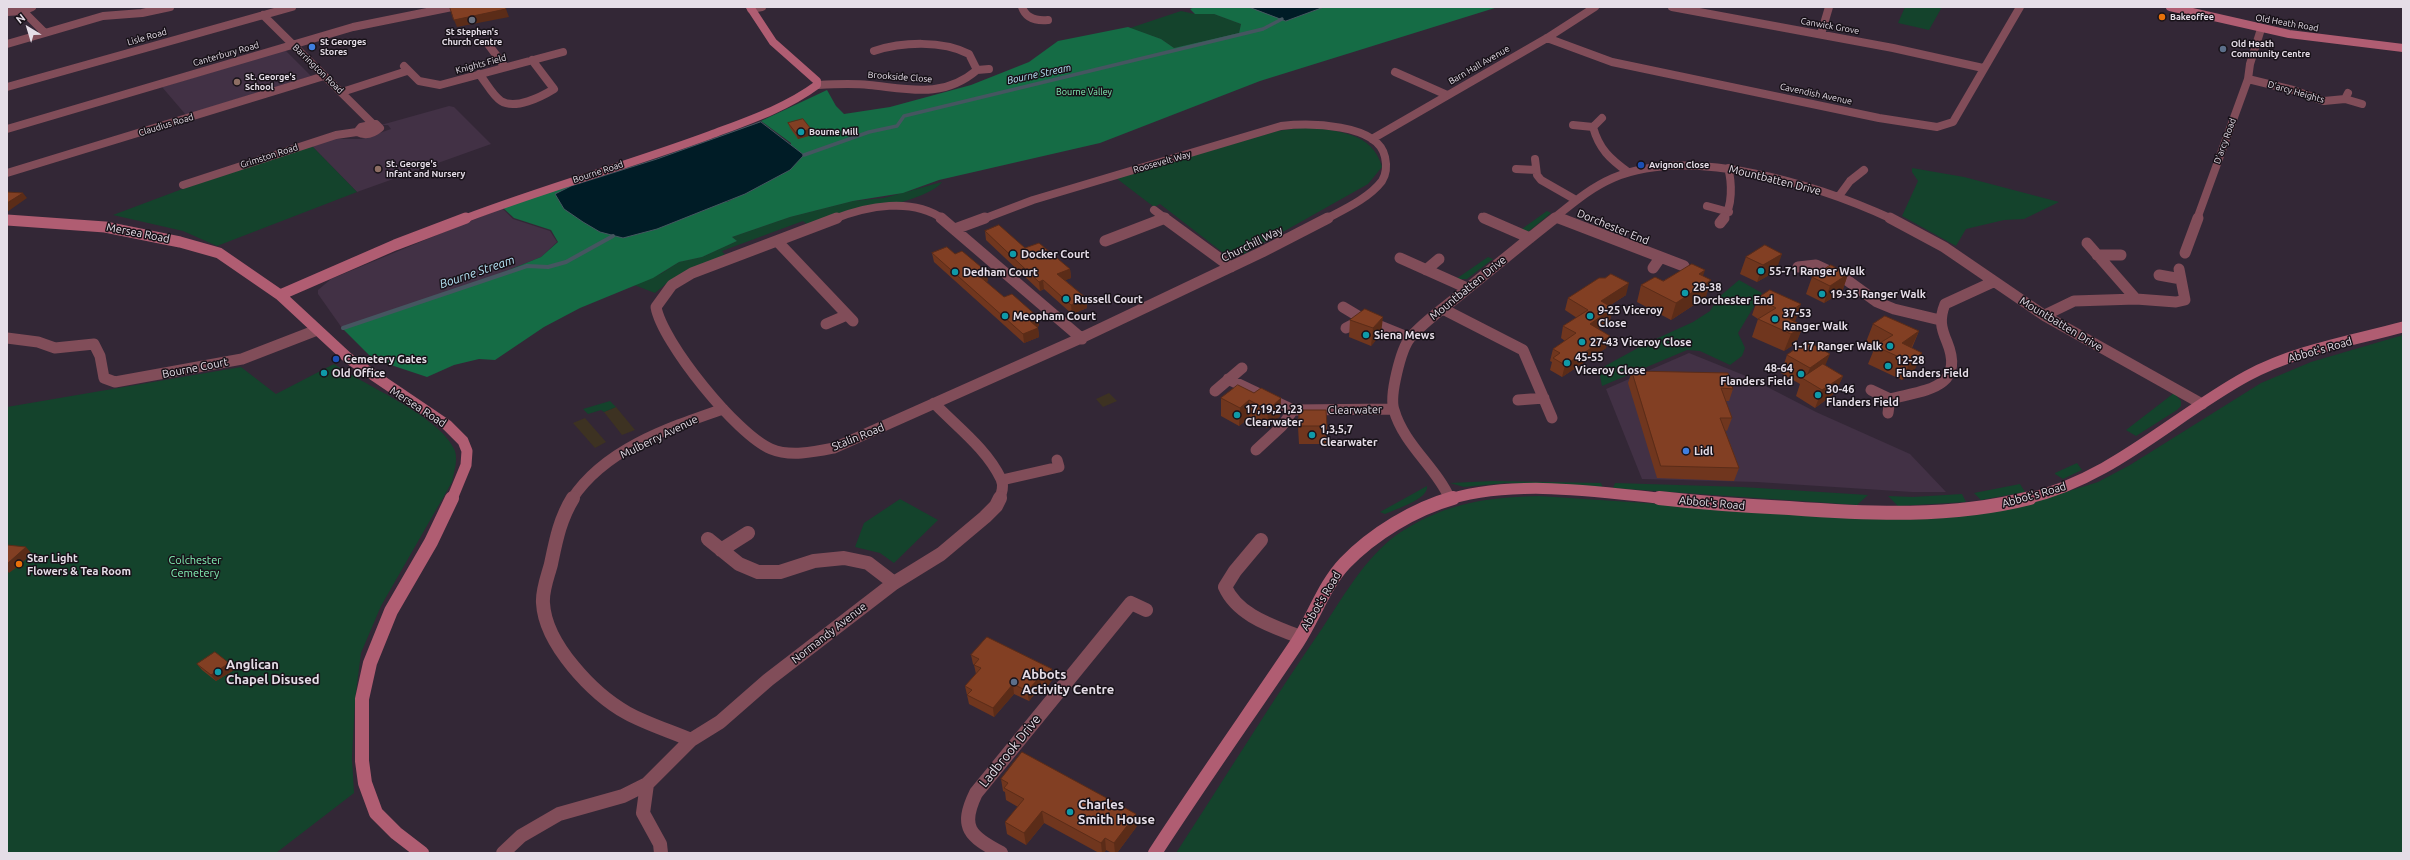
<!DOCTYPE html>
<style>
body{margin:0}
#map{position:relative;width:2410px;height:860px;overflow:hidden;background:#332736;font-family:Ubuntu,sans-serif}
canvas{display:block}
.frame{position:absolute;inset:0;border:8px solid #e5dde7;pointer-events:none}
.north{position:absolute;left:8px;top:8px;width:40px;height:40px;-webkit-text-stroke:3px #181219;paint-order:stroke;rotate:322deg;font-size:11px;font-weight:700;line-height:16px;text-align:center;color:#e5dde7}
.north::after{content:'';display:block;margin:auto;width:14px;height:18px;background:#e5dde7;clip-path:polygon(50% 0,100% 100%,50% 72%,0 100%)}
</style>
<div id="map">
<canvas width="2410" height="860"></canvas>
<div class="frame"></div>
<div class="north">N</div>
</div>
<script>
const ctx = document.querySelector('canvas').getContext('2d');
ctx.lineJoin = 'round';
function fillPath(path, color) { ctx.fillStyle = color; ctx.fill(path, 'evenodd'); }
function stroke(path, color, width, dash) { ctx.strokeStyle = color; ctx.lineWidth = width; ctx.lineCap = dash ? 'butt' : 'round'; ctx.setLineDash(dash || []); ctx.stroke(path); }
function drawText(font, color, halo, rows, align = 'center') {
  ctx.font = font + ' Ubuntu,sans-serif'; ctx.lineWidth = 3; ctx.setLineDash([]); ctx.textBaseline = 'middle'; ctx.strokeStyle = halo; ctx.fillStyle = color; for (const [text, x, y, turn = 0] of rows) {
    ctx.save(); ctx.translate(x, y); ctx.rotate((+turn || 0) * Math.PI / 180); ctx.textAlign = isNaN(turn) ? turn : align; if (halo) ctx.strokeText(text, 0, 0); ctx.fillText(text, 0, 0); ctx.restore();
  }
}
fillPath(new Path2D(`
 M285,50L311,76L186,115L162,87Z
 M449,106L454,107L491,144L357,192L312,146L334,139H361L371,136L391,129L388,125H381Z
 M502,208L513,219L550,231L557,242L541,257L499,274L342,328L318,294V290L331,279Z
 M1689,353L1746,376L1816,412L1910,454L1946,492H1912L1757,482L1642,479L1606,389Z`), '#423145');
fillPath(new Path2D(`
 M1109,393L1117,401L1103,407L1096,399Z
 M616,407L635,430L622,435L604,412Z
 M585,418L606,442L595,448L573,423Z`), '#3d3222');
fillPath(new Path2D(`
 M1905,7H1942L1929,30L1898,23Z
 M1181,11L1195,14H1214L1241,24L1239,33L1174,48L1161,39L1130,28Z
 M1307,127C1337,131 1373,132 1382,167L1368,184L1242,255H1226L1160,204L1154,207L1116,178L1277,131Z
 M312,146L357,192L217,246L183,231L113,215L185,188Z
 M1912,168L1964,177L2059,202L2024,219L2004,220L1966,229L1956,246L1902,216L1918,181L1912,172Z
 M942,182C930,201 834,219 808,225L803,221L722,251L725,255L672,279L655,293L634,285L662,273L679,262L702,257L737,241L732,237L790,217L853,201L884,198Z
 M1547,211L1551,213L1528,232L1519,231Z
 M1488,257L1493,259L1467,279H1456Z
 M1739,280L1762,293L1738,333L1745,348L1742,356L1730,365L1700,351L1687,350L1602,386L1599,371L1605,366L1647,343L1693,322L1710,311L1719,297Z
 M2403,335V853H1176C1225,778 1272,701 1323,627C1346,593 1368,552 1404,530C1447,503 1489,497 1539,496L1813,514L2021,506L2098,482L2130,465L2261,383L2311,362Z
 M334,364C365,386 442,417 455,451C458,461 454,472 452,482L381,606L361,653L355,700L352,758L354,793L276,853H7V407L241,367L276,394Z
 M2174,393L2181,401V406L2177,410L2136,436L2126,430Z
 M610,401L616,407L604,412L601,410L588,414L583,409Z
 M2077,463L2082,470L2063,479L2055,474V473Z
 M1493,481L1601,483L1603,488L1506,483L1464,487L1450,483Z
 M1615,483L1742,487L1868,495L1857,505L1613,488Z
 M2020,484L2025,492L1981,500L1974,493Z
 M1427,486C1429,499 1396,509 1385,514L1380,512Z
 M1962,494L1966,502L1898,506L1888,496L1913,497Z
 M900,499L938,520L894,563L880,553L855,547L864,523Z`), '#14432c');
fillPath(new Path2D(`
 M1195,7H1498L1260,81L1100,143L939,180L903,193L853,201L790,217L732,237L737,241L702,257L679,262L653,278L580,308L544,327L495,360L479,359L454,365L427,377L373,359L342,328L499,274L541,257L558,242L551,230L514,218L502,207L570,185L727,202L790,170L791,143L761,121L827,90L836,106L844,114L890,107L971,85L1029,62L1058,41L1128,27L1161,39L1174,48L1239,33L1241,24L1214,14H1195L1190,9Z`), '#156c45');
const water = new Path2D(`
 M1249,7H1324L1286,21Z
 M761,122L804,155L790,170L745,194L657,229L623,238L600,232L583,222L564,209L555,194L571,186L657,159Z`);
fillPath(water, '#001c26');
stroke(water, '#455660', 1);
stroke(new Path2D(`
 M804,155L869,132L897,126L904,116L1263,29L1282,19`), '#455660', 3.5);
stroke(new Path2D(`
 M343,328L527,266L548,267L566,262L613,236`), '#455660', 4);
stroke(new Path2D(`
 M1022,7C1026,19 1037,21 1048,20
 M1672,7L1893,48L1983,68
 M751,9L762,7
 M7,12L23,11L32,7
 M263,15L373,124
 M45,33L103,16L142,13L170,7
 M1821,34L1829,7
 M1547,38L1612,62L1879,118L1937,127L1953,122L2020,7
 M7,44L45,33L23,11
 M488,44L505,67
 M404,66L419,81L440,85L563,52
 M977,70L989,69
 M1395,72L1447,95
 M479,74C486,82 492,95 501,101C515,110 541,97 554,89L532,60
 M2248,79L2293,90L2324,101L2345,99L2348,93
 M817,85C835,84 852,83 869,85C909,89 943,99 977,70L969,54C942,40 902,42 874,51
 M7,87L292,7
 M342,92L407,71
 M2345,99L2362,104
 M1602,118L1593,127C1599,149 1610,159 1628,172
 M376,124L380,128C373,134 365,136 357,132L361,127Z
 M1573,125L1593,127
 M7,129L353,27L452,7
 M1372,139L1547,38L1595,7
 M1535,159L1537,175L1541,180L1576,200
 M1516,169L1536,170
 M7,173L324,76
 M183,185L336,135L357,132
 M1839,196L1850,181L1864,170
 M1707,206L1729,212
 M1154,210L1166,219
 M1482,217L1486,219
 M1557,217L1562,219
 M834,219C867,206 912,197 943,219
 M983,219L1033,200L1281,126C1308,123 1378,123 1385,157C1387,166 1387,173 1382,181C1369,198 1345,209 1326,219
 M1163,219L1165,218
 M1553,219C1573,203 1590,188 1613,178C1692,145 1818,185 1892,219
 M1723,219C1733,207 1732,182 1728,168
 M2197,219L2248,79L2250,64L2261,29`), '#814d59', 8);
stroke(new Path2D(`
 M837,218L692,273L672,285L656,307C662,342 737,435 771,449C790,457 814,452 834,448L1081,338
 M941,218L1081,338
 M1164,218L1231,267
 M1484,218L1530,238
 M1559,218L1684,266
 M1890,218L1944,247L2045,316L2202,404
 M1720,223L1724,218
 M955,229L985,218
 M777,241L853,321
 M1105,241L1165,218
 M2185,253L2198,218
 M2097,255H2121
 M1400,258L1467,288
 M1798,267L1816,265L1844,278L1877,302L1894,309L1940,320
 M1653,268L1660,258
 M1426,270L1439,259
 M2159,275L2181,279
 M2136,299L2176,302L2185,300L2179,269
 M1343,307L1363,319L1410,338
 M1443,309L1523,350L1552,418
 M2045,315L2074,301L2136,299L2087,243
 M826,324L847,315
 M1346,328L1363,319
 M7,338L38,342L55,348L94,344L100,356L104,378L115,382L242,359L317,330
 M1081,338L1082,339
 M1081,338L1262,252L1328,218
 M1228,379L1293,410L1393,409
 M1871,390L1890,399
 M1215,391L1242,368
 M1518,400L1544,398
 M934,403C956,426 987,449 1001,479C1004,485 1002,494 999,499
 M1888,413L1890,399C1924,390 1966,389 1947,342C1941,328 1939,319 1945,304L1993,282
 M1256,450L1282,426L1293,410
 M1002,480L1059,467L1057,460
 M572,499C605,449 668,428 723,409
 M1450,499C1436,467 1404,445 1394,410C1389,396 1401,349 1410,338C1424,321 1444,308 1461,294C1492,269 1523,243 1555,218`), '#814d59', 11);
stroke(new Path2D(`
 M573,498C560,519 556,540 551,564C548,576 542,590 543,603C545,644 593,694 627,713C647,724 670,731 691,740
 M708,539L739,564L758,572H780L814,561L844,558L868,563L894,583
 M1261,540L1235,571L1225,587C1238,616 1273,626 1300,637
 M721,550L748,533
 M647,784L643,813L660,844L661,853
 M503,853L521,836L559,814L623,796L647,784L691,740L720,722L768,680L894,583L941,554L985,517L996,506L1000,498
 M1001,853C970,836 959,828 976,793L1131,603L1146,610`), '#814d59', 14);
stroke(new Path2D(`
 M2170,7L2289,34L2403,48
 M464,219C545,188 629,165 710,135C747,121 786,108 817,85V81L773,42L750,7`), '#b05d72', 8);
stroke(new Path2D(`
 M7,220L105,227L180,242L219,253L280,295L348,358L447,425L463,441L467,451L466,465L452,499
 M280,295L395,245L466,218
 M1450,499C1520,479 1597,492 1668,499
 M2026,499C2112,479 2172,417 2247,376C2295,350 2351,341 2403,327`), '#b05d72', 11);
stroke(new Path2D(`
 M1659,498C1703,503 1746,506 1789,508C1870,514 1951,518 2030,498
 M422,853L396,833L376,813L365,783L362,761V699L370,663L391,611L431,542L452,498
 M1155,853C1201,782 1250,713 1297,643C1314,617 1324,585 1345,563C1373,534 1414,509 1453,498`), '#b05d72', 14);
fillPath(new Path2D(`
 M788,123L811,129L812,135L798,139L790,128Z
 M985,231L1070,269L1071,278L1065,280L1086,298L1087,308L1072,314L1044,289L1040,291L986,240Z
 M932,253L988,281L986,282L1004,297L1038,317L1039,326L1036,327L1038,328L1039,337L1024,343L934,262Z
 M1746,257L1776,271L1757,282L1740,274Z
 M1848,274L1842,292L1824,303L1806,294L1812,277Z
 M1703,276L1706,297L1671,320L1637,302L1641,285L1663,281Z
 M1770,290L1795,322L1803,326L1796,343L1784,351L1752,337L1758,319L1752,315L1758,298Z
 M1626,295L1609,306L1613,308L1610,320L1598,329L1606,348L1562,377L1550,370L1552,362L1550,361L1553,349L1565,341L1561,338L1563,326L1577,318L1565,310L1568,298Z
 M1365,309L1381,334L1371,346L1349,337L1350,320Z
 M1873,324L1919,331L1912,348L1922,353L1914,371L1902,380L1868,364L1875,347L1866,342Z
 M1787,355L1825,365L1843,376L1835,393L1815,408L1796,396L1800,384L1781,373Z
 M1632,371L1733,389L1729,401H1725L1732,418L1727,431L1725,430L1739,468L1734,481L1657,478L1628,383Z
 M1254,393L1281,398L1280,416L1267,428L1249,418L1239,426L1221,416V398Z
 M1299,410L1327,426L1326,444H1299L1298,427Z
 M971,655L1052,669L1053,679L1046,688L1041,686L1029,701L1014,694L994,717L969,704L965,686L976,674L974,665L973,664Z
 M229,663L234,670L216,681L202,670L197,664Z
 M1001,779L1137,826L1117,853H1112L1106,850L1104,853H1099L1044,823L1026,845L1007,834L1005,822L1018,807L1006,800L1005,792L1003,791Z`), '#70361e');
fillPath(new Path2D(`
 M506,9L509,17L457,27L454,20Z
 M811,129L812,135L798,139L796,133Z
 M23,193L27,198L7,212V203Z
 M1782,254L1776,271L1757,282L1763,265Z
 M1070,269L1071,278L1058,283L1057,274Z
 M1705,270L1699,288V274Z
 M987,272L988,281L980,284L978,275Z
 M1848,274L1842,292L1824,303L1830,286Z
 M1043,280L1044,289L1040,291L1039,282Z
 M1711,280L1706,297L1671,320L1676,303Z
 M1629,283L1626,295L1598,313L1601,301Z
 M1086,298L1087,308L1072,314L1071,305Z
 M1801,304L1795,322L1784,316Z
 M1613,308L1610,320L1587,336L1590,324Z
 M1038,317L1039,326L1030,329L1029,320Z
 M1383,317L1381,334L1371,346L1373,328Z
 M1803,326L1796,343L1784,351L1791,334Z
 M1038,328L1039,337L1024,343L1023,334Z
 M1919,331L1911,348L1902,343Z
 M1610,336L1606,348L1562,377L1565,365Z
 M1922,353L1914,371L1902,380L1910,362Z
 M1830,354L1823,371L1805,380L1810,368Z
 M1843,376L1835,393L1815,408L1822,390Z
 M1281,398L1280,416L1267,428L1268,410Z
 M1249,400V418L1239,426L1240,408Z
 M26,547L32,554L17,567L9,573L7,570V564Z
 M229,663L234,670L216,681L211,675Z
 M1052,669L1053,679L1046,688L1044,679Z
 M1040,677L1041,686L1029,701L1027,691Z
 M1013,684L1014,694L994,717L993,708Z
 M1042,811L1044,823L1026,845L1024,833Z
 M1136,814L1137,826L1117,853H1115L1114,843Z
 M1105,838L1106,850L1104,853H1102L1101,843Z`), '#5b2c18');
const building = new Path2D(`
 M450,7H505L506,9L454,20Z
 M803,119L811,129L796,133L788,123Z
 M7,192L23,193L7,203Z
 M999,225L1025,248L1039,243L1070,269L1057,274L1086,298L1071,305L1043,280L1039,282L985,231Z
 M1765,245L1782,254L1763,265L1746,257Z
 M947,247L955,254L962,251L987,272L978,275L1004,297L1012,294L1038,317L1029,320L1038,328L1023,334L932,253Z
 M1692,264L1705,270L1699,274L1711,280L1676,303L1641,285L1655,277L1663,281Z
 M1831,265L1848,274L1830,286L1812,277Z
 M1611,274L1629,283L1601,301L1613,308L1590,324L1610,336L1565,365L1553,358L1560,353L1553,349L1576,333L1563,326L1588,310L1568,298L1599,278H1605Z
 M1770,290L1801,304L1784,316L1803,326L1791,334L1758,319L1776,308L1758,298Z
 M1365,309L1383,317L1373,328L1350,320Z
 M1885,316L1919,331L1902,343L1922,353L1910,362L1875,346L1893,335L1873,324Z
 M1807,341L1830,354L1810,368L1787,355Z
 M1823,364L1843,376L1822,390L1802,378Z
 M1632,371L1728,373L1733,389L1721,388L1732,418H1720L1739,468L1661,466Z
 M1238,385L1254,393L1261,388L1281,398L1268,410L1249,400L1240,408L1221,398Z
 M1299,410H1326L1327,426H1300Z
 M7,545L26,547L7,564Z
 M987,637L1052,669L1044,679L1040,677L1027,691L1013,684L993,708L967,695L972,690L965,686L981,668L974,665L979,659L971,655Z
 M215,652L229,663L211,675L197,664Z
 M1022,752L1136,814L1114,843L1105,838L1101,843L1042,811L1024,833L1005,822L1024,799L1004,788L1008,783L1001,779Z`);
fillPath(building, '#823f23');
stroke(building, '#5b2c18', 1);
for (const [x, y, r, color] of [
 [2162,17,4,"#e8710a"],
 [472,20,4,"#6b7280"],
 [312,47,4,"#3f7fe0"],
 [2223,49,4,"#5c6f8a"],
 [237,82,4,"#8d6e63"],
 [801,132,4,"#0f9aa8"],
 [1641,165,4,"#1a4fb4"],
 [378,169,4,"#8d6e63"],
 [1013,254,4,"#0f9aa8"],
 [1761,271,4,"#0f9aa8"],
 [955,272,4,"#0f9aa8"],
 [1685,293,4,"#0f9aa8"],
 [1822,294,4,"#0f9aa8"],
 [1066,299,4,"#0f9aa8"],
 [1005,316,4,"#0f9aa8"],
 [1590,316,4,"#0f9aa8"],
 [1775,319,4,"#0f9aa8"],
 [1366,335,4,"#0f9aa8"],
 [1582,342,4,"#0f9aa8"],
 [1890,346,4,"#0f9aa8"],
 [336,359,4,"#1a4fb4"],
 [1567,363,4,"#0f9aa8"],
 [1888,366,4,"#0f9aa8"],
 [324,373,4,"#0f9aa8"],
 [1801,374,4,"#0f9aa8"],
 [1818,395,4,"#0f9aa8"],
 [1237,415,4,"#0f9aa8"],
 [1312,435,4,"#0f9aa8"],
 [1686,451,4,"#3f7fe0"],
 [19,564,4,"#e8710a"],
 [218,672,4,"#0f9aa8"],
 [1014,682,4,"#5c6f8a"],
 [1070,812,4,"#0f9aa8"]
]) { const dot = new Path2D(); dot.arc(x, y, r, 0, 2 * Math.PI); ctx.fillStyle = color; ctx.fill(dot); stroke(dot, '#181219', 1.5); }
drawText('bold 9px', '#e5dde7', '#181219', [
 ["Bakeoffee",2170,17],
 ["St Stephen's",472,32,"center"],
 ["Church Centre",472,42,"center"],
 ["St Georges",320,42],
 ["Stores",320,52],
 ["Old Heath",2231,44],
 ["Community Centre",2231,54],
 ["St. George's",245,77],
 ["School",245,87],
 ["Bourne Mill",809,132],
 ["St. George's",386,164],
 ["Infant and Nursery",386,174],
 ["Avignon Close",1649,165]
], 'left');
drawText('9px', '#e5dde7', '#181219', [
 ["Old Heath Road",2287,23,10],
 ["Canwick Grove",1830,26,10],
 ["Lisle Road",147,37,-16],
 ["Canterbury Road",226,54,-16],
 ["Knights Field",481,64,-15],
 ["Barn Hall Avenue",1479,65,-30],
 ["Barrington Road",318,69,44],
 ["Brookside Close",900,77,4],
 ["D'arcy Heights",2296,92,16],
 ["Cavendish Avenue",1816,94,12],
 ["Claudius Road",166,125,-17],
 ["D'arcy Road",2225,141,-70],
 ["Grimston Road",269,156,-18],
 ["Roosevelt Way",1162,162,-16],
 ["Bourne Road",598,172,-18]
]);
drawText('9px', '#83f0b5', '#181219', [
 ["Bourne Valley",1084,92]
]);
drawText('italic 10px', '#b7e4f6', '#181219', [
 ["Bourne Stream",1039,74,-12]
]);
drawText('11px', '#e5dde7', '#181219', [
 ["Mountbatten Drive",1775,180,14],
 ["Dorchester End",1613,227,22],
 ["Mersea Road",138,233,11],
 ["Churchill Way",1252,244,-26],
 ["Mountbatten Drive",1468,288,-39],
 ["Mountbatten Drive",2061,324,31],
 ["Abbot's Road",2320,350,-16],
 ["Bourne Court",195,368,-11],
 ["Mersea Road",418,407,33],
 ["Clearwater",1355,410,-1],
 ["Mulberry Avenue",659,437,-26],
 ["Stalin Road",858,437,-22],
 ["Abbot's Road",2034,495,-16],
 ["Abbot's Road",1712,503,5],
 ["Abbot's Road",1321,601,-59],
 ["Normandy Avenue",829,633,-38]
]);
drawText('bold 11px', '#e5dde7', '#181219', [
 ["Docker Court",1021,254],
 ["55-71 Ranger Walk",1769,271],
 ["Dedham Court",963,272],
 ["28-38",1693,287],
 ["Dorchester End",1693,300],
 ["19-35 Ranger Walk",1830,294],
 ["Russell Court",1074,299],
 ["9-25 Viceroy",1598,310],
 ["Close",1598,323],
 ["37-53",1783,313],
 ["Ranger Walk",1783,326],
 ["Meopham Court",1013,316],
 ["Siena Mews",1374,335],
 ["27-43 Viceroy Close",1590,342],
 ["1-17 Ranger Walk",1882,346,"right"],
 ["45-55",1575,357],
 ["Viceroy Close",1575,370],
 ["Cemetery Gates",344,359],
 ["12-28",1896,360],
 ["Flanders Field",1896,373],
 ["48-64",1793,368,"right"],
 ["Flanders Field",1793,381,"right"],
 ["Old Office",332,373],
 ["30-46",1826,389],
 ["Flanders Field",1826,402],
 ["17,19,21,23",1245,409],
 ["Clearwater",1245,422],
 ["1,3,5,7",1320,429],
 ["Clearwater",1320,442],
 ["Lidl",1694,451],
 ["Star Light",27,558],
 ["Flowers & Tea Room",27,571]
], 'left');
drawText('11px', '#83f0b5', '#181219', [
 ["Colchester",195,560],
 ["Cemetery",195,573]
]);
drawText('italic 12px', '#b7e4f6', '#181219', [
 ["Bourne Stream",477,272,-19]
]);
drawText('bold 13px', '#e5dde7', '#181219', [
 ["Anglican",226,665],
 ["Chapel Disused",226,680],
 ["Abbots",1022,675],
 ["Activity Centre",1022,690],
 ["Charles",1078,805],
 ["Smith House",1078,820]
], 'left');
drawText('13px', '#e5dde7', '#181219', [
 ["Ladbrook Drive",1010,751,-51]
]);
</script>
